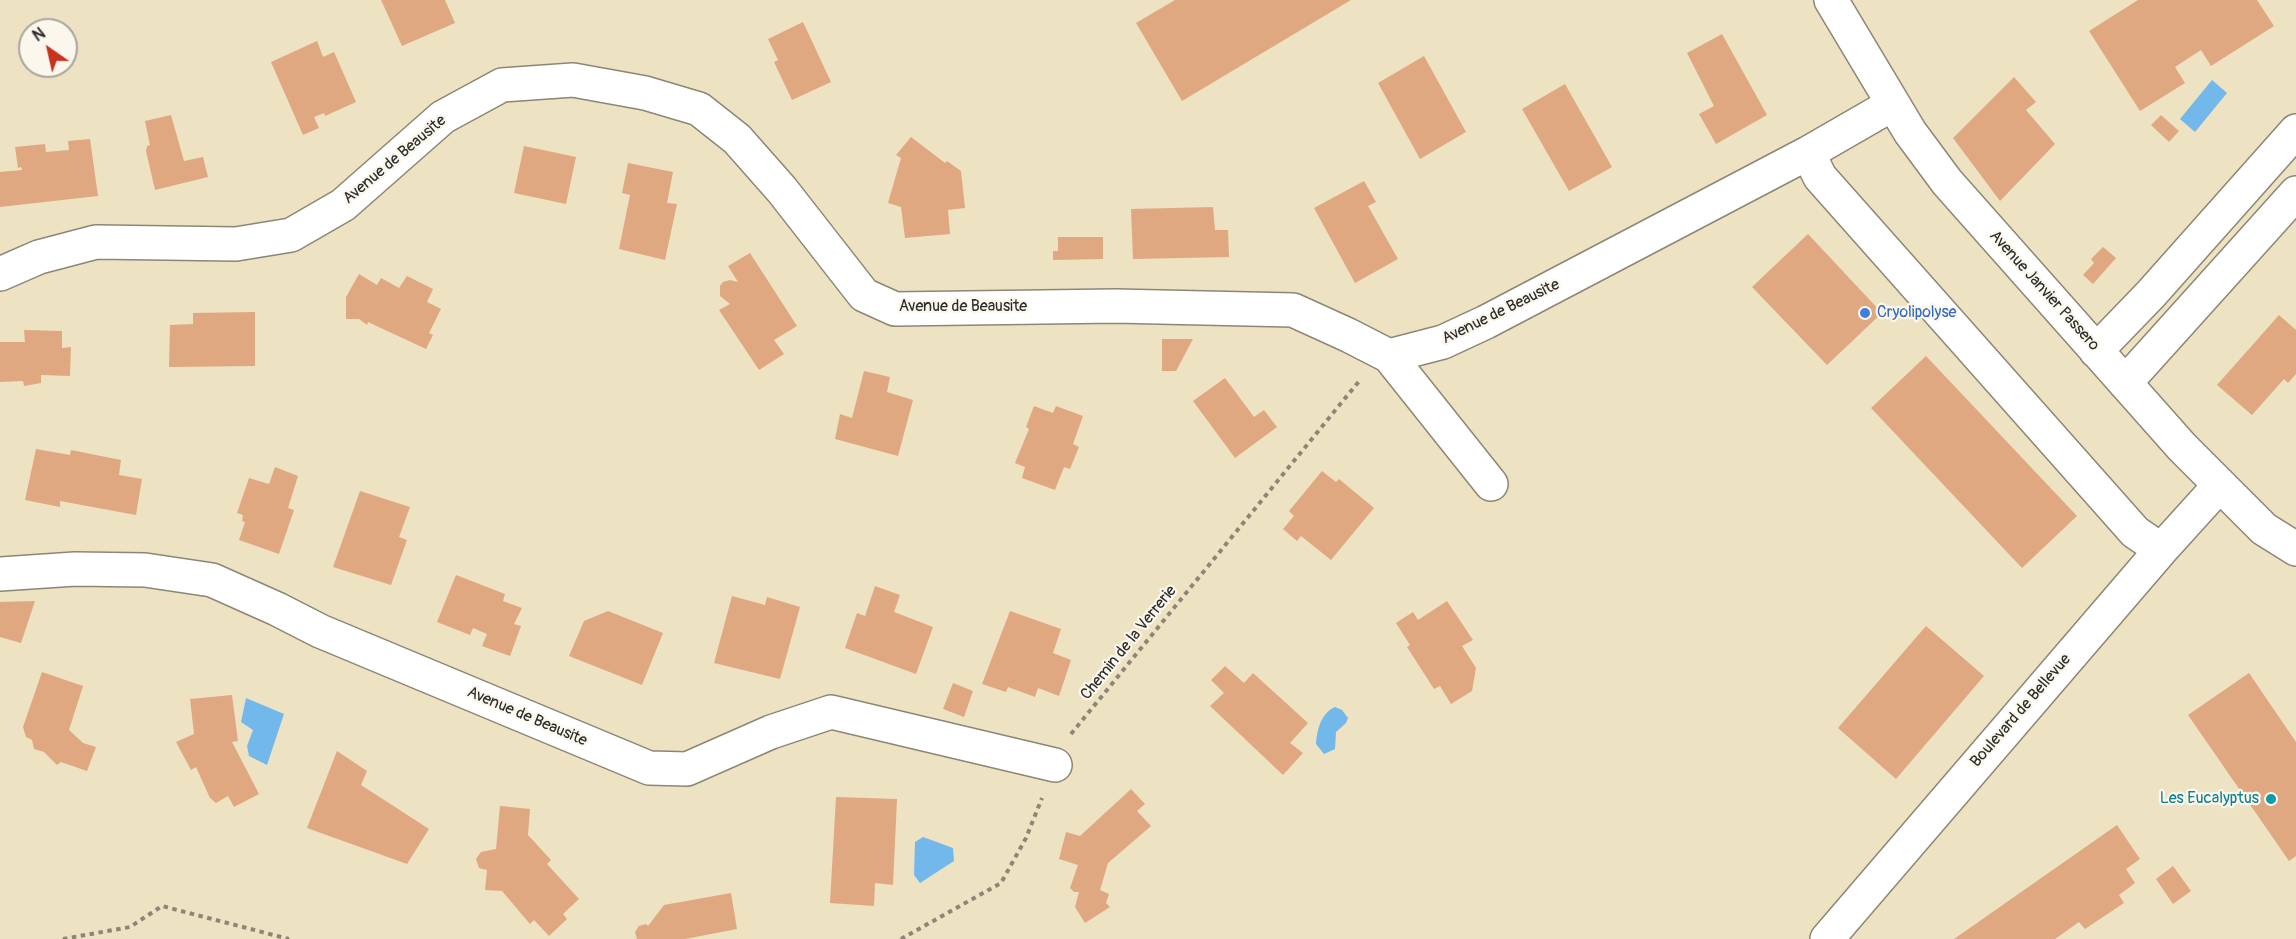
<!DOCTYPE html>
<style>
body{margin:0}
#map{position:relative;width:2296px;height:939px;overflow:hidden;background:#ede2c2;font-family:Pangolin,sans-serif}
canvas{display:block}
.north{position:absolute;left:18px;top:18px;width:60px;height:60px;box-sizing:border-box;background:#fbf7ec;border:2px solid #a8a59f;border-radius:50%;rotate:326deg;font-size:16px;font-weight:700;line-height:24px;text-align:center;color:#2b2b2b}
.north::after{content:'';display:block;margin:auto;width:21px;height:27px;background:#c8321e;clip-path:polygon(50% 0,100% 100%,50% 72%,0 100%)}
</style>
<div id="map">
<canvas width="2296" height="939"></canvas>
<div class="north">N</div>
</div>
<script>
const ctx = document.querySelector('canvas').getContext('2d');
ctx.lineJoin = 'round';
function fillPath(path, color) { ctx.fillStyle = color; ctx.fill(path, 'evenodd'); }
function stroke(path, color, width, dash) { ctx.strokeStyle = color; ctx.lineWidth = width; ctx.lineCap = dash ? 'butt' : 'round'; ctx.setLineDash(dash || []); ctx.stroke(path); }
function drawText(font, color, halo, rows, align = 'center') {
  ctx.font = font + ' Pangolin,sans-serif'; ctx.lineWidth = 4.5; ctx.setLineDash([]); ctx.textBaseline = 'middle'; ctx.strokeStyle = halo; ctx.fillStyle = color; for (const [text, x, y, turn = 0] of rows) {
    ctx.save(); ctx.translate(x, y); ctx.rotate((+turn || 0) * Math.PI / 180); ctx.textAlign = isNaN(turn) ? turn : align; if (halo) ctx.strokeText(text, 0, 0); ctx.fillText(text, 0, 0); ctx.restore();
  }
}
fillPath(new Path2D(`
 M2212,80L2227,93L2195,132L2180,119Z
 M246,698L284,714L267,765L249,756L247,746L253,730L241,722Z
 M1335,707L1342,710L1348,718L1346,723L1336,732L1335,749L1324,754L1316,744C1317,730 1321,713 1335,707Z
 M923,837L953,848L954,861L920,883L914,875L915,842Z`), '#73b8ea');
fillPath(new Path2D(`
 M381,0H445L455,23L402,46Z
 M1175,0H1351L1182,101L1136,23Z
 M2138,0H2257L2274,26L2211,66L2201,50L2175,67L2185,83L2140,111L2089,31Z
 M803,22L831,82L792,100L774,62L778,60L768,39Z
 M1722,34L1767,115L1716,144L1699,114L1714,106L1687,53Z
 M317,41L323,57L334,52L356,102L325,116L324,113L314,117L319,128L303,135L271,62Z
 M1424,56L1466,132L1420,159L1378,83Z
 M2014,77L2036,102L2026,110L2055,144L2000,201L1953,138Z
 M1565,84L1612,167L1569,191L1522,109Z
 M171,115L184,161L203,157L208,177L155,190L146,151L147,146L150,145L145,121Z
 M2161,115L2179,131L2169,142L2151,125Z
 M911,137L945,163L947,161L961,171L965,208L948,210L950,234L905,238L901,207L888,203L901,158L896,155Z
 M90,139L98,196L0,207V172L22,170L21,167L18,168L15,147L45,144L46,152L69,150L68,141Z
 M524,146L576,157L566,204L514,193Z
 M628,163L673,172L667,203L677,204L665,260L619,249L630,195L622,193Z
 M1364,181L1376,202L1368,206L1398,259L1355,283L1314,208Z
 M1213,207L1215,230H1228L1229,257L1133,259L1131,209Z
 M1808,234L1882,313L1827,365L1752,287Z
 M1058,237H1103V259L1053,260V251H1058Z
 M2103,247L2116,258L2093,284L2083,275L2094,263L2091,259Z
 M750,253L797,326L774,340L784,354L759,370L719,310L730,304L720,296V286L723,282L730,280L738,282L728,266Z
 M359,274L377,285L381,278L399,288L407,276L433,289L427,302L441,309L429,333L433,335L426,349L368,322L367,325L359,319H346V297Z
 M255,312V366L169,367L170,325L193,324V313Z
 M2279,315L2296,330V374L2288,383L2284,379L2252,415L2217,385Z
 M24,330L62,331V348L71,347L70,376L41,375V383L24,386L23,381L0,382V342H25Z
 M1162,339H1193L1176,371H1162Z
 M1926,356L2077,516L2022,568L1871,408Z
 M864,371L890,377L887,392L913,400L898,456L835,439L840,414L852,418Z
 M1225,378L1254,417L1264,410L1277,427L1235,458L1193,401Z
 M1034,406L1053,413L1056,406L1083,416L1073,444L1079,447L1070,469L1064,467L1055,490L1022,478L1025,467L1015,463L1029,429L1026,427Z
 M36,449L70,455L71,450L121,460L119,475L142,479L136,515L60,501V507L25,500Z
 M275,467L298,476L288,508L294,510L279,554L239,540L245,522L242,521L243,515L237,513L249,478L269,484Z
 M1322,471L1336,482L1339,479L1374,508L1331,560L1301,536L1297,541L1283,529L1294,516L1289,511Z
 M360,491L410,507L399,537L407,540L391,585L333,567Z
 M456,575L505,594L503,601L522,608L514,624L521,626L510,656L482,646L487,634L473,628L470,635L437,622Z
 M875,586L900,595L894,612L933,627L916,674L845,648L857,613L865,616Z
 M732,596L765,605L767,597L800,607L780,679L714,663Z
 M35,601L21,643L0,637V602Z
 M1447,601L1473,640L1462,646L1476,668L1472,691L1451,704L1440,686L1434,689L1407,647L1410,645L1396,623L1413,612L1418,620Z
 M608,611L663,633L642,685L569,656L584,621Z
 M1010,611L1061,629L1053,653L1071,660L1059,696L1038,688L1035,697L1008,687L1006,692L982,684Z
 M1926,626L1984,676L1896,779L1838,728Z
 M1225,666L1244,683L1253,673L1308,723L1290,743L1303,753L1283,775L1210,706L1224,693L1211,680Z
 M42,672L83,686L69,730L83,743L96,747L87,771L61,762L57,765L44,752L34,749L32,740L26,737L23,727Z
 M2249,673L2296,742V856L2289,861L2188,715Z
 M953,683L973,691L964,717L943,709Z
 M232,695L238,741L232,742L259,794L234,807L228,796L216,803L210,798L196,767L191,770L176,742L194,734L190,699Z
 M337,751L367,771L361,785L429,829L407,864L307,828Z
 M1131,789L1145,804L1137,811L1151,826L1108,863L1100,890L1109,894L1106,903L1110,907L1085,923L1075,907L1079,892H1074L1070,888L1078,865L1059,859L1066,832L1080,836Z
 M836,797L897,799L893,885L875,883L874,906L830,903Z
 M500,806L530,809L528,835L551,860L547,864L579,899L563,914L567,919L549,936L534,920L530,924L502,891L485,890L487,870L479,868L476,859L481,852L496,849Z
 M2117,825L2140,859L2126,869L2135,883L2119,895L2124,903L2085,929L2079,922L2055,939H1954Z
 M2173,866L2191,891L2173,904L2156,879Z
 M731,893L737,929L685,939H637L635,932L639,926L646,924L648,926L664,905Z`), '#e0a881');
const minor = new Path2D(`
 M1831,0L1910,132L1947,182L2182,447L2264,529L2296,549
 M1808,153L1820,177L2135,532L2161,550
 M0,274L39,257L96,242L236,244L291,235L343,205L443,117L502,85L573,80L645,93L699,109L737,139L782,190L864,295L895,309L1115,306L1293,310L1348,335L1389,356L1443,342L1486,322L1808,153L1893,104
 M2096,351L2151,294L2296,131
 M1389,356L1491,484
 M2125,383L2296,193
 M0,574L75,569L145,570L212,580L277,609L320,631L649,768L687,769L771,732L831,712L1055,765
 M1827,939L2161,550L2219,486`);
stroke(minor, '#8c8676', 36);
stroke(new Path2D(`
 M1071,734L1360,380
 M63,939L130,927L162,906L289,939
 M901,939L1001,883L1026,838L1042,798`), '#8c8676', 4, [4.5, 4.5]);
stroke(minor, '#fff', 33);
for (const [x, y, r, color] of [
 [1865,313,6,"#3f7fe0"],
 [2271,799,6,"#0f9aa8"]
]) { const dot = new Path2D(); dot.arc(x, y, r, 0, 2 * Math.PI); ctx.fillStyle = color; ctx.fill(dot); stroke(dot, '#fbf7ec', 2); }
drawText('16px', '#2b2b2b', '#fbf7ec', [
 ["Avenue de Beausite",395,160,-40],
 ["Avenue Janvier Passero",2044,291,48],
 ["Avenue de Beausite",963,307],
 ["Avenue de Beausite",1501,312,-26],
 ["Chemin de la Verrerie",1129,643,-51],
 ["Boulevard de Bellevue",2021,711,-49],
 ["Avenue de Beausite",527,717,23]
]);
drawText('16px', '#366cbe', '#fbf7ec', [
 ["Cryolipolyse",1877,313]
], 'left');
drawText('16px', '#0d838f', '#fbf7ec', [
 ["Les Eucalyptus",2259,799]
], 'right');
</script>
